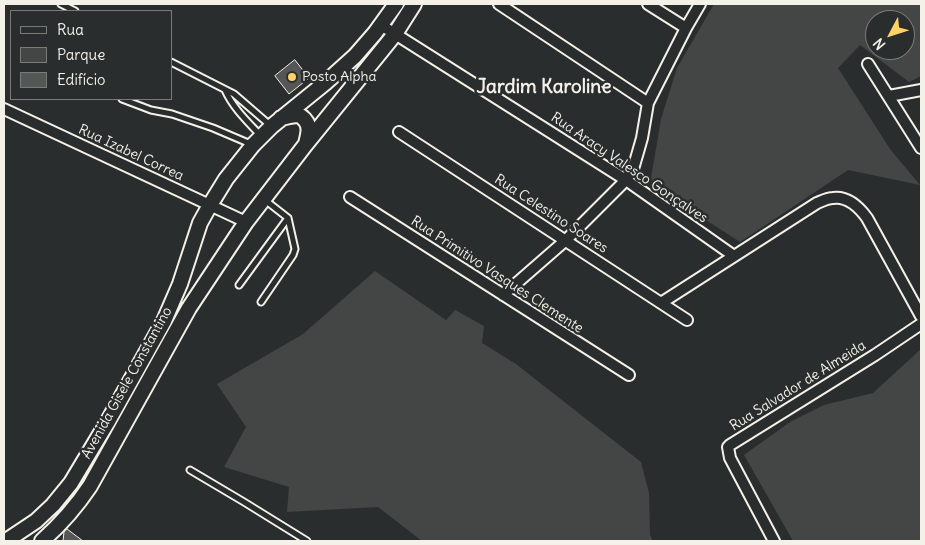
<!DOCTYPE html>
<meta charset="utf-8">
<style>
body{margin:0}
#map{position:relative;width:925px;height:545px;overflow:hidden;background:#2a2d2e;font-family:Delius,sans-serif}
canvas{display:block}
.frame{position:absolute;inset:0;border:5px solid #f4f1e8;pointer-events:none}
.legend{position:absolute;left:10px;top:10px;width:162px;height:90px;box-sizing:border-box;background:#2a2d2e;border:1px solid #7b7b78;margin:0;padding:6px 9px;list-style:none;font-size:15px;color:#f4f1e8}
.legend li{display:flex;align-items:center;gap:10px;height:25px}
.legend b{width:25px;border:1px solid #7b7b78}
.north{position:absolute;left:865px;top:10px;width:50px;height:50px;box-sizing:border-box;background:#2a2d2e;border:1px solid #7b7b78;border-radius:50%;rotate:230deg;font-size:14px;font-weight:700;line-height:20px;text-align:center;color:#f4f1e8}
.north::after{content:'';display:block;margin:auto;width:18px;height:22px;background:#ffd166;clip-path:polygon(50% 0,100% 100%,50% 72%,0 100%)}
</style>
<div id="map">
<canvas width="925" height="545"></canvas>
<div class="frame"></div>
<ul class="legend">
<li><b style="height:6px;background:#2a2d2e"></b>Rua</li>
<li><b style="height:14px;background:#444645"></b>Parque</li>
<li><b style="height:14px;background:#555756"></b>Edifício</li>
</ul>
<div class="north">N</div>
</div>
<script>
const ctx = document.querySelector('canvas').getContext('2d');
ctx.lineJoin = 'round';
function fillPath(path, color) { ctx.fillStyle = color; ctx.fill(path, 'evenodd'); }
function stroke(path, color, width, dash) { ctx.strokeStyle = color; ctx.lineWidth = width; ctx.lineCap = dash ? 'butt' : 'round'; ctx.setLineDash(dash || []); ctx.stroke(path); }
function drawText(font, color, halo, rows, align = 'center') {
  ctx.font = font + ' Delius,sans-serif'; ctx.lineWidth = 5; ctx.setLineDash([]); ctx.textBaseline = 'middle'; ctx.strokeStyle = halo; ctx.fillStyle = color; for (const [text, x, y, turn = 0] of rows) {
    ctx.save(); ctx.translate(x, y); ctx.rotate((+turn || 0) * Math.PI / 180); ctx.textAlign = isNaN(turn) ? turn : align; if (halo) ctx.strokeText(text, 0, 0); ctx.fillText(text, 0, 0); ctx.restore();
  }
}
fillPath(new Path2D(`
 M714,4H921V76L909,82L860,45L838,68L890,149L920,185L848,170L740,242L650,184L661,119L677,68ZM875,20H905V50H875Z
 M375,271L446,320L455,310L484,326L482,343L516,364L641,462L649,493L650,535L653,541H422L378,507L287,512L289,487L224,467L246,427L217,384L303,334Z
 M921,349V541H793L744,455L790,422L824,405L873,393Z`), '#444645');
const building = new Path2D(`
 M295,60L309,78L289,94L275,76Z
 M67,529L83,541H63L64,532Z`);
fillPath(building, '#555756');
stroke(building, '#f4f1e8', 1);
const lane = new Path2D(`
 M61,4L75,11
 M171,62L234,94L271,126
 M225,90C233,108 248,122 261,136
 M122,99L151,110L172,114L213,128L253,145
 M239,285L288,218
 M261,302L293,255L295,249L288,218L265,200
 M190,470L244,502L307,541`);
const street = new Path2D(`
 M499,4L648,103
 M648,4L686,28
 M381,25L626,180L734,256
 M868,64L921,148
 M889,96L921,90
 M4,109L246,222
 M399,132L687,320
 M350,197L629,375
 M503,295L566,240L626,180L633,169L638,152L642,138L648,103L686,28L700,4
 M661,303L817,203C822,201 828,198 833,198C848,196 859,207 867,218L921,316
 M774,541L730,458L728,447L730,445L875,355L921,324`);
const secondary = new Path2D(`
 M281,118C286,117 293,115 298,115C302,116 302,117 305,120C311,127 308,135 306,144
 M6,541L36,521L53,505L71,483L107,423L164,321L180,284L200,223L210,205L226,179L253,145L272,126L325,83L355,56L375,33L396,4
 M42,541C60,525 76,507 90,486L189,308L246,222L306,144L395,34L414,4`);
stroke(lane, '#f4f1e8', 9);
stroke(street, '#f4f1e8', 14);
stroke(secondary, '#f4f1e8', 18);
stroke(lane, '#2a2d2e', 5);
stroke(street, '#2a2d2e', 10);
stroke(secondary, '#2a2d2e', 14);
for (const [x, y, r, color] of [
 [292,77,5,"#ffd166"]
]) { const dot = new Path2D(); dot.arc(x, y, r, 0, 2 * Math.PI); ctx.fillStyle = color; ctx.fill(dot); stroke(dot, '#2a2d2e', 2); }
drawText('14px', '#f4f1e8', '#2a2d2e', [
 ["Posto Alpha",302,77]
], 'left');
drawText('14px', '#f4f1e8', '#2a2d2e', [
 ["Rua Izabel Correa",131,153,25],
 ["Rua Aracy Valesco Gonçalves",629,168,34],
 ["Rua Celestino Soares",551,214,33],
 ["Rua Primitivo Vasques Clemente",497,275,33],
 ["Avenida Gisele Constantino",127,383,-61],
 ["Rua Salvador de Almeida",798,386,-32]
]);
drawText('bold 19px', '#f4f1e8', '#2a2d2e', [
 ["Jardim Karoline",544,88]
]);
</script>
